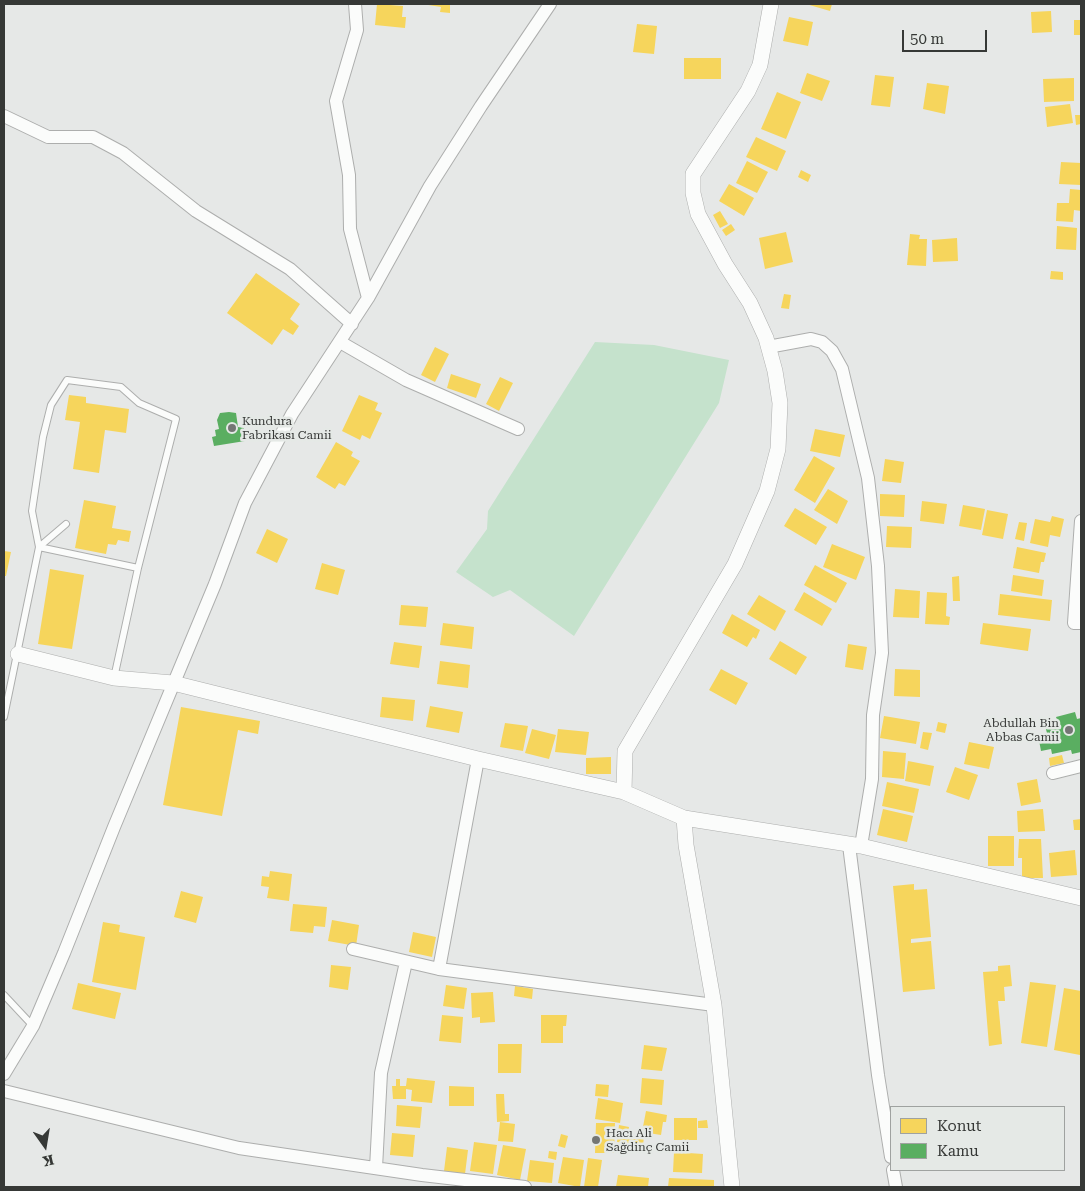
<!DOCTYPE html>
<meta charset="utf-8">
<style>
body{margin:0}
#map{position:relative;width:1085px;height:1191px;overflow:hidden;background:#e6e8e7;font-family:"Roboto Serif",serif}
canvas{display:block}
.frame{position:absolute;inset:0;border:5px solid #363836;pointer-events:none}
.legend{position:absolute;left:890px;top:1106px;width:175px;height:65px;box-sizing:border-box;background:#e5e9e6;border:1px solid #9fa2a0;margin:0;padding:6px 9px;list-style:none;font-size:15px;color:#363836}
.legend li{display:flex;align-items:center;gap:10px;height:25px}
.legend b{width:25px;border:1px solid #9fa2a0}
.north{position:absolute;left:20px;top:1121px;width:50px;height:50px;-webkit-text-stroke:4px #e5e9e6;paint-order:stroke;rotate:167deg;font-size:14px;font-weight:700;line-height:20px;text-align:center;color:#363836}
.north::after{content:'';display:block;margin:auto;width:18px;height:22px;background:#363836;clip-path:polygon(50% 0,100% 100%,50% 72%,0 100%)}
.scale{position:absolute;left:902px;top:30px;width:85px;height:22px;box-sizing:border-box;border:2px solid #363836;border-top:0;padding-left:6px;font-size:15px;line-height:18px;white-space:nowrap;color:#363836;-webkit-text-stroke:4px #e5e9e6;paint-order:stroke}
</style>
<div id="map">
<canvas width="1085" height="1191"></canvas>
<div class="frame"></div>
<ul class="legend">
<li><b style="height:14px;background:#f6d55c"></b>Konut</li>
<li><b style="height:14px;background:#5aae61"></b>Kamu</li>
</ul>
<div class="north">K</div>
<div class="scale">50 m</div>
</div>
<script>
const ctx = document.querySelector('canvas').getContext('2d');
ctx.lineJoin = 'round';
function fillPath(path, color) { ctx.fillStyle = color; ctx.fill(path, 'evenodd'); }
function stroke(path, color, width, dash) { ctx.strokeStyle = color; ctx.lineWidth = width; ctx.lineCap = dash ? 'butt' : 'round'; ctx.setLineDash(dash || []); ctx.stroke(path); }
function drawText(font, color, halo, rows, align = 'center') {
  ctx.font = font + ' "Roboto Serif",serif'; ctx.lineWidth = 5; ctx.setLineDash([]); ctx.textBaseline = 'middle'; ctx.strokeStyle = halo; ctx.fillStyle = color; for (const [text, x, y, turn = 0] of rows) {
    ctx.save(); ctx.translate(x, y); ctx.rotate((+turn || 0) * Math.PI / 180); ctx.textAlign = isNaN(turn) ? turn : align; if (halo) ctx.strokeText(text, 0, 0); ctx.fillText(text, 0, 0); ctx.restore();
  }
}
fillPath(new Path2D(`
 M595,342L654,345L729,360L719,403L574,636L510,590L493,597L456,572L487,529L488,511Z`), '#c5e2cc');
fillPath(new Path2D(`
 M377,4L403,6L402,17H406L405,28L375,25Z
 M422,4H450V13L440,12L441,7Z
 M806,4H832L830,11Z
 M1051,11L1052,32L1032,33L1031,12Z
 M789,17L813,22L808,46L783,41Z
 M1074,20H1081V35H1074Z
 M637,24L657,26L654,54L633,52Z
 M684,58H721V79H684Z
 M807,73L830,81L822,101L800,93Z
 M875,75L894,77L890,107L871,105Z
 M1074,78V101L1044,102L1043,79Z
 M927,83L949,86L945,114L923,109Z
 M777,92L801,102L786,139L761,129Z
 M1070,104L1073,123L1047,127L1045,107Z
 M1075,115H1081V124L1076,125Z
 M756,137L786,151L777,171L746,157Z
 M747,161L768,172L757,193L736,183Z
 M1061,162L1081,163V185L1059,184Z
 M801,170L811,175L808,182L798,177Z
 M729,184L754,198L744,216L719,201Z
 M1070,189L1081,190V211L1074,210L1073,222L1056,221L1057,203H1069Z
 M720,211L728,224L720,228L713,215Z
 M731,224L735,230L726,236L722,230Z
 M1057,226L1077,228L1076,250L1056,249Z
 M786,232L793,262L765,269L759,238Z
 M910,234L920,235L919,239H927L926,266L907,265Z
 M957,238L958,261L933,262L932,240Z
 M1051,271L1063,272V280L1050,279Z
 M256,273L300,304L290,319L299,326L293,335L283,329L272,345L227,313Z
 M784,294L791,295L789,309L781,308Z
 M435,347L449,354L435,382L421,375Z
 M451,374L481,384L476,398L447,388Z
 M500,377L513,383L499,411L486,404Z
 M69,395L86,397V403L129,409L126,433L105,430L99,473L73,469L80,422L65,420Z
 M359,395L378,403L375,410L382,413L370,439L362,435L360,440L342,431Z
 M815,429L845,435L840,457L810,451Z
 M336,442L353,452L351,456L360,461L345,486L339,483L335,489L316,477Z
 M814,456L835,468L815,503L794,490Z
 M885,459L904,462L901,483L882,481Z
 M828,489L848,501L837,524L814,510Z
 M880,494L905,495L904,517L880,516Z
 M84,500L116,506L112,528L131,531L129,542L118,540L116,545L108,544L106,554L75,548Z
 M922,501L947,504L944,524L920,521Z
 M963,505L985,509L981,530L959,526Z
 M795,508L827,527L816,545L784,526Z
 M987,510L1008,514L1003,539L982,535Z
 M1052,516L1064,519L1060,537L1050,535L1048,547L1030,543L1035,519L1050,522Z
 M1019,522L1027,523L1024,541L1015,539Z
 M887,526L912,527L911,548L886,547Z
 M267,529L288,539L277,563L256,553Z
 M832,544L865,557L856,580L823,567Z
 M1017,547L1046,553L1044,562H1041L1039,573L1013,568Z
 M4,551L11,552L6,576H4Z
 M322,563L345,570L338,595L315,589Z
 M815,565L847,583L836,603L804,585Z
 M50,569L84,575L72,649L38,644Z
 M1013,575L1044,580L1042,596L1011,591Z
 M959,576L960,601H953L952,577Z
 M895,589L920,591L919,618L893,617Z
 M804,592L832,609L822,626L794,610Z
 M927,592L947,593L946,616L950,617L949,625L925,624Z
 M1000,594L1052,600L1050,621L998,615Z
 M759,595L786,611L775,631L747,614Z
 M401,605L428,607L426,627L399,625Z
 M732,614L760,630L756,639L753,637L747,647L722,633Z
 M443,623L474,627L472,649L440,645Z
 M983,623L1031,629L1028,651L980,644Z
 M780,641L807,657L796,675L769,659Z
 M394,642L422,646L419,668L390,664Z
 M848,644L867,647L863,670L845,667Z
 M440,661L470,665L468,688L437,684Z
 M721,669L748,683L736,705L709,690Z
 M895,669L920,670V697L894,696Z
 M382,697L415,700L413,721L380,717Z
 M430,706L463,712L459,733L426,727Z
 M181,707L260,721L258,734L238,730L222,816L163,805Z
 M884,716L920,722L916,744L880,738Z
 M938,722L947,724L945,733L936,731Z
 M505,723L528,726L523,751L500,747Z
 M532,729L556,735L549,759L525,753Z
 M558,729L589,732L586,755L555,752Z
 M923,732L932,733L928,750L920,748Z
 M969,742L994,747L989,769L964,764Z
 M883,751L906,753L904,779L882,777Z
 M1062,755L1064,763L1050,766L1049,758Z
 M611,757V774H586V758Z
 M908,761L934,766L930,786L905,781Z
 M955,767L978,775L969,800L946,792Z
 M1037,779L1041,802L1021,806L1017,783Z
 M887,782L919,789L914,813L882,806Z
 M883,809L913,816L907,842L877,835Z
 M1043,809L1045,831L1018,832L1017,811Z
 M1081,819V830H1074L1073,820Z
 M988,836H1014V866H988Z
 M1019,839H1041L1043,878H1022V858H1018Z
 M1075,850L1077,875L1051,877L1049,853Z
 M270,871L292,874L289,901L267,898L269,887L261,886L262,876L269,877Z
 M914,884V890L927,889L931,937L911,939V943L931,941L935,989L903,992L893,886Z
 M181,891L203,897L196,923L174,917Z
 M293,904L327,907L325,927L314,926L313,933L290,931Z
 M332,920L359,925L356,946L328,941Z
 M103,922L120,925L119,932L145,937L136,990L92,982Z
 M413,932L436,937L432,957L409,952Z
 M331,965L351,967L348,990L329,987Z
 M1010,965L1012,986L1004,987L1005,1001H998L1002,1044L989,1046L983,972L998,971V966Z
 M1030,982L1056,985L1047,1047L1021,1043Z
 M78,983L121,993L115,1019L72,1009Z
 M446,985L467,988L464,1009L443,1006Z
 M515,986L533,989L532,999L514,996Z
 M1064,988L1081,991L1080,1055L1054,1050Z
 M493,992L495,1022L480,1023V1017L472,1018L471,993Z
 M442,1015L463,1017L461,1043L439,1041Z
 M541,1015H567L566,1026H563V1043H541Z
 M498,1044H522L521,1073H498Z
 M644,1045L667,1048L662,1071L641,1069Z
 M407,1078L435,1081L432,1103L411,1101L412,1090L406,1089V1099H393L392,1086H396V1079H400V1086H406Z
 M642,1078L664,1080L662,1105L640,1103Z
 M596,1084L609,1085L608,1097L595,1096Z
 M449,1086L474,1087V1106H449Z
 M496,1094H504L505,1114H509V1121L497,1122Z
 M598,1098L623,1103L620,1123L595,1119Z
 M397,1105L422,1107L420,1128L396,1126Z
 M646,1111L667,1115L666,1122H663L661,1135L642,1132Z
 M674,1118H697V1140H674Z
 M707,1120L708,1128H698V1121Z
 M500,1122L515,1124L513,1142L498,1141Z
 M596,1123H615L614,1153H595Z
 M619,1125L629,1127L628,1135L644,1137L643,1145L617,1142Z
 M392,1133L415,1135L413,1157L390,1155Z
 M561,1134L568,1136L565,1148L558,1146Z
 M474,1142L497,1145L493,1174L470,1171Z
 M503,1145L526,1149L520,1180L497,1175Z
 M447,1147L468,1150L465,1174L444,1171Z
 M549,1151L557,1152L556,1160L548,1158Z
 M674,1152L703,1154L702,1173L673,1172Z
 M563,1157L584,1160L580,1187L558,1183Z
 M588,1158L602,1160L598,1187H584Z
 M530,1160L554,1163L552,1183L527,1181Z
 M618,1175L649,1178L648,1187H616Z
 M669,1178L714,1180V1187H668Z`), '#f6d55c');
fillPath(new Path2D(`
 M229,412L236,413L238,427L244,428L245,441L214,446L212,437L216,436L215,430L219,429L217,420L220,413Z
 M1075,712L1077,719L1081,718V752L1072,754L1071,750L1052,754L1051,749L1041,751L1038,735L1047,733L1045,726L1058,723L1056,717Z`), '#5aae61');
const service = new Path2D(`
 M114,678L138,568L176,419L139,403L121,387L67,380L51,405L43,437L32,511L39,547L138,568
 M4,717L39,547L66,524
 M4,995L33,1026`);
const minor = new Path2D(`
 M355,4L357,30L336,101L349,175L350,229L368,298
 M4,116L48,137H93L123,153L196,211L290,269L352,324
 M340,342L406,380L518,429
 M768,347L811,339L822,342L832,351L842,369L868,478L878,566L882,653L873,715L872,779L861,846
 M1081,521L1074,623H1081
 M1053,773L1081,766
 M849,845L878,1075L891,1157
 M353,949L439,969L714,1005
 M439,969L478,759
 M4,1074L33,1026L64,953L114,827L215,584L245,503L292,414L368,298L430,186L481,106L550,4
 M4,1091L239,1148L422,1175L525,1187
 M376,1168L381,1073L406,962
 M893,1170L896,1187`);
const tertiary = new Path2D(`
 M18,654L114,678L173,683L478,759L624,792L684,818L861,846L1081,898
 M624,792L625,751L735,564L767,491L778,449L780,403L775,371L766,338L750,303L725,264L698,214L693,193V174L748,91L760,65L771,4
 M684,818L686,845L714,1005L732,1187`);
stroke(service, '#adaead', 8);
stroke(minor, '#adaead', 14);
stroke(tertiary, '#adaead', 16);
stroke(service, '#fbfcfb', 6);
stroke(minor, '#fbfcfb', 12);
stroke(tertiary, '#fbfcfb', 15);
for (const [x, y, r, color] of [
 [232,428,5,"#747674"],
 [1069,730,5,"#747674"],
 [596,1140,5,"#747674"]
]) { const dot = new Path2D(); dot.arc(x, y, r, 0, 2 * Math.PI); ctx.fillStyle = color; ctx.fill(dot); stroke(dot, '#e5e9e6', 2); }
drawText('12px', '#363836', '#e5e9e6', [
 ["Kundura",242,421],
 ["Fabrikası Camii",242,435],
 ["Abdullah Bin",1059,723,"right"],
 ["Abbas Camii",1059,737,"right"],
 ["Hacı Ali",606,1133],
 ["Sağdinç Camii",606,1147]
], 'left');
</script>
